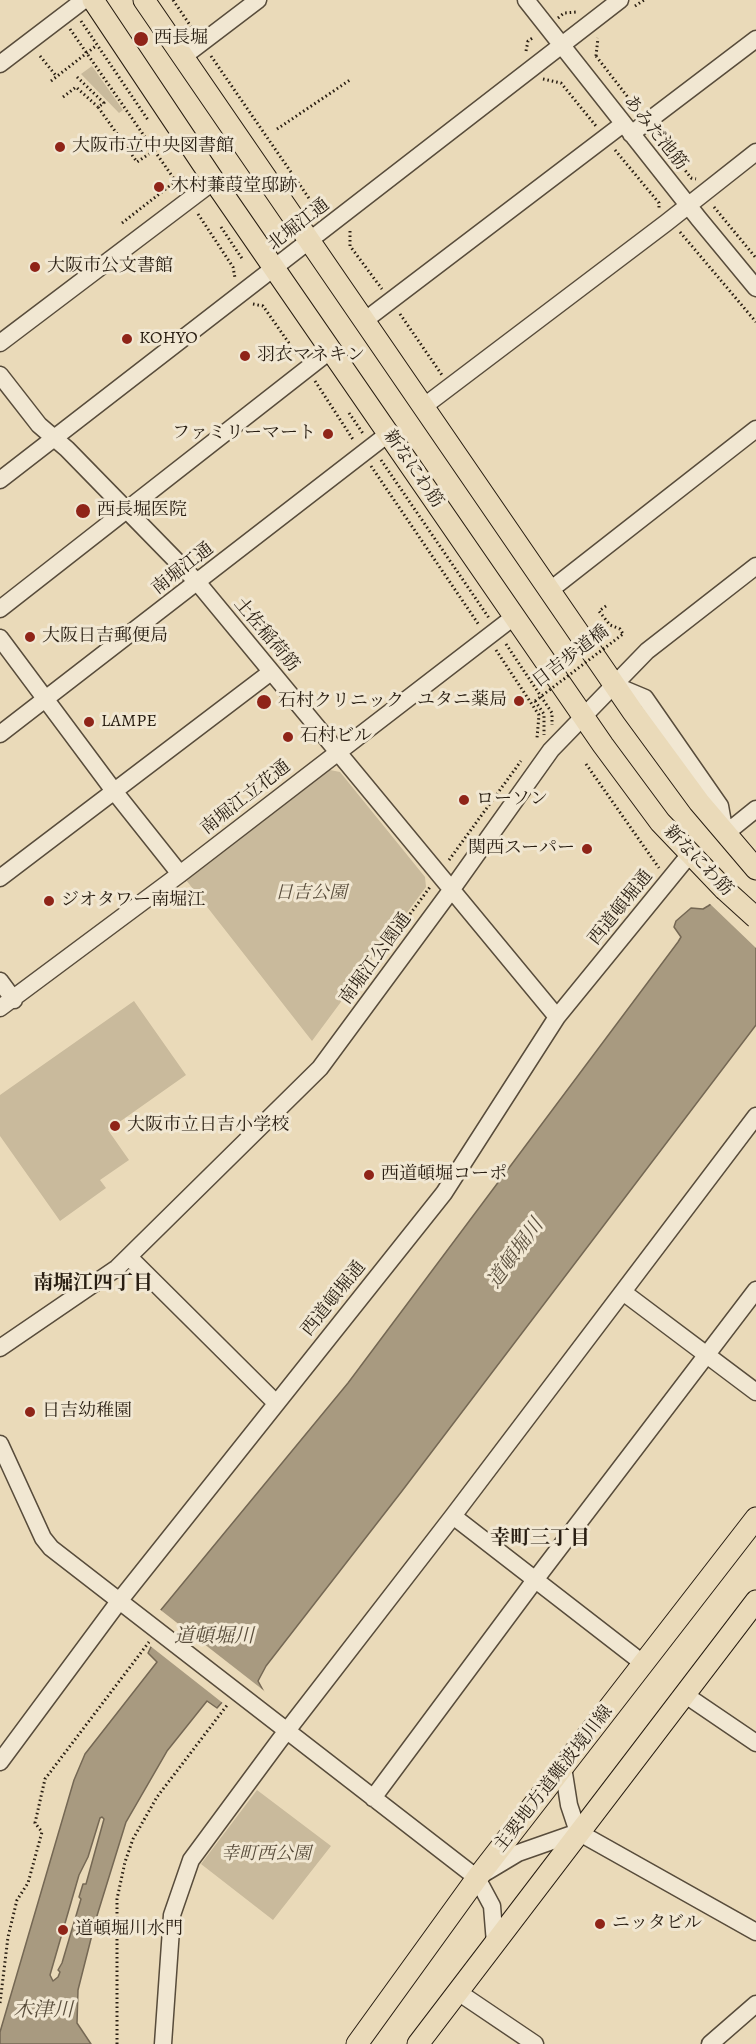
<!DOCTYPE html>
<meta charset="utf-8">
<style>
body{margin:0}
canvas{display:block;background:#eadab9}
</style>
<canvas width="756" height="2044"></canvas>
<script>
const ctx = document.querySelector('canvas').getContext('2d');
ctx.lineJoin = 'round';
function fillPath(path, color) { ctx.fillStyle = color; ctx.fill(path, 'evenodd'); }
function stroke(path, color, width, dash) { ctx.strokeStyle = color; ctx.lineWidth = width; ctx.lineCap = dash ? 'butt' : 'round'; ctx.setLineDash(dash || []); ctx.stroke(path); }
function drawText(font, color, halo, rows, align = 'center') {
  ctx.font = font + ' Alegreya,"Noto Serif JP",serif'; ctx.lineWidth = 6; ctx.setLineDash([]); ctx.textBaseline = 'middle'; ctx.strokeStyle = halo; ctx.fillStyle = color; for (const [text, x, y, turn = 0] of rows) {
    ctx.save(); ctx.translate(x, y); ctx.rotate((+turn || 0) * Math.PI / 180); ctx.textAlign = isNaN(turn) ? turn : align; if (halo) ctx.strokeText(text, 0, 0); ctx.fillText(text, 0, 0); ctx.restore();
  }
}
fillPath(new Path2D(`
 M92,66L123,110L119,113L81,74Z
 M330,770L340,772L425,877L426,887L312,1041L186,880Z
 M134,1001L186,1075L108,1130L129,1160L100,1180L106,1188L60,1221L0,1136V1095Z
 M257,1790L331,1846L273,1920L201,1864Z`), '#c9ba9c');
const water = new Path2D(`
 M756,875V1025L402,1491L266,1666L258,1681L264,1692L224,1700L217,1708L207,1701L167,1751L126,1822L96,1919L78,1990L77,2023L91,2044H0V2032L74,1780L85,1754L157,1662L148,1653L153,1643L160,1611L348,1383L678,942L681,937L674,927L676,921L691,908L703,909L708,906ZM102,1817L104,1819L86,1884H83L79,1897L81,1899L62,1963L58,1970L60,1972L58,1977L53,1981L50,1975L79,1875L88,1857L100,1818Z`);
fillPath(water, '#a89a80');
stroke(water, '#756854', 1.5);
fillPath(new Path2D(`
 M756,872V948L708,902Z
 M158,1608L267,1693L266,1694L224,1704L149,1645Z`), '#eadab9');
const minor = new Path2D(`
 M526,0L699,219L756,288
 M183,57L258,0
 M0,64L84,0
 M631,134L756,39
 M364,321L623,124
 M0,343L214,181
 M0,375L39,425L67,449L198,583L557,1017
 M423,407L666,223L756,152
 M0,480L620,0
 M549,591L756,429
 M0,609L331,350
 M0,638L114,791L180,874
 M614,685L645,698L720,806L725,834L756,809
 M0,734L388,434
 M0,878L271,672
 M0,981L14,1000
 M0,1008L180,874L515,616
 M129,1257L276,1403
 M623,1292L756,1392
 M0,1348L117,1268L320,1068L452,889L551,750L647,651L756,566
 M0,1444L43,1538L51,1548L477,1878L492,1906L495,1943
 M453,1516L644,1664
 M684,1694L756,1743
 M0,1762L120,1600L444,1193L557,1017L690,854
 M563,1767L569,1805L578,1832L756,1932
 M373,1798L535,1580L756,1290
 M483,1874L518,1853L578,1832
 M458,1992L535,2044
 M163,2044L172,1915L191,1860L279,1741L453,1516L756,1116
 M710,2044L756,2004`);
const major = new Path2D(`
 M93,0L214,181L603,745L660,822L724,889
 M144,0L633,712L699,802L756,869
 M357,2044L477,1878L756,1518
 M418,2044L756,1601`);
stroke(minor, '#584c3b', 19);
stroke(major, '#281d11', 23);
stroke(new Path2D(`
 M173,0L194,31
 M635,6L644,0
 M558,18L564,13L577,12
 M81,21L148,120
 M70,29L179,186
 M526,51L528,41L534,37
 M40,56L57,77
 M211,56L315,207H326
 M596,56L637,109
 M596,56L598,38
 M77,77L104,103L98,107L137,162L149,154
 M543,79L561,83L596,126
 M51,81L97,45
 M63,97L76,87L98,107
 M277,129L350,80
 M658,135L691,178L696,179
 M615,150L659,203V209
 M714,207L756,258
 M198,214L233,267L235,278
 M122,223L185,174
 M221,227L243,260
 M350,231V246L382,289
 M680,232L756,322
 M253,304L263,306L298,356
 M400,314L442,375
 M315,381L354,441
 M349,413L364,435
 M381,460L489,618
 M371,466L479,625
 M606,606L599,611L610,625L620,629L623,634
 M506,644L552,713V725
 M496,650L539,715L537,738
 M535,701L544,714V735
 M586,764L659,868
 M449,860L521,761
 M402,925L430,887
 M0,2003L8,1937L17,1900L28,1883L42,1832L35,1823L45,1779L149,1642
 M117,2044V1899L125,1862L133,1839L157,1797L228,1704`), '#281d11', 3, [1.5, 3]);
stroke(minor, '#f1e7d2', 16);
stroke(major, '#eadab9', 21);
const majorBridge = new Path2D(`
 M724,889L756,918`);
stroke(majorBridge, '#281d11', 23, []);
stroke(new Path2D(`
 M535,701L623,634`), '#281d11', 3, [1.5, 3]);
stroke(majorBridge, '#eadab9', 21);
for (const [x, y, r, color] of [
 [141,39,8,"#8f2418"],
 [60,147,6,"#8f2418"],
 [159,187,6,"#8f2418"],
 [35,267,6,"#8f2418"],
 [127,339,6,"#8f2418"],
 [245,356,6,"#8f2418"],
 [328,434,6,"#8f2418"],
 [83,511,8,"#8f2418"],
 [30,637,6,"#8f2418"],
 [519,701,6,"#8f2418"],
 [264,702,8,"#8f2418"],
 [89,722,6,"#8f2418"],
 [288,737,6,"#8f2418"],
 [464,800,6,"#8f2418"],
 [587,849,6,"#8f2418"],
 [49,901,6,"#8f2418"],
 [115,1126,6,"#8f2418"],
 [369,1175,6,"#8f2418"],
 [30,1412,6,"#8f2418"],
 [600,1924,6,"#8f2418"],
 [63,1930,6,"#8f2418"]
]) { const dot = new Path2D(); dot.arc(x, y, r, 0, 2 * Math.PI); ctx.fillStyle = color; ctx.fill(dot); stroke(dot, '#f1e7d2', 2); }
drawText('18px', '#281d11', '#f1e7d2', [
 ["西長堀",154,39],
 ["大阪市立中央図書館",72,147],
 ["木村蒹葭堂邸跡",171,187],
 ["大阪市公文書館",47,267],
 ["KOHYO",139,339],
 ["羽衣マネキン",257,356],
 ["ファミリーマート",316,434,"right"],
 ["西長堀医院",97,511],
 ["大阪日吉郵便局",42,637],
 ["ユタニ薬局",507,701,"right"],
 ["石村クリニック",278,702],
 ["LAMPE",101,722],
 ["石村ビル",300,737],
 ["ローソン",476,800],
 ["関西スーパー",575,849,"right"],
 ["ジオタワー南堀江",61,901],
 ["大阪市立日吉小学校",127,1126],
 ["西道頓堀コーポ",381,1175],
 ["日吉幼稚園",42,1412],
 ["ニッタビル",612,1924],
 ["道頓堀川水門",75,1930]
], 'left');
drawText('18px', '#281d11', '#f1e7d2', [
 ["あみだ池筋",655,133,51],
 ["北堀江通",299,225,-38],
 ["新なにわ筋",413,469,55],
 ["南堀江通",183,569,-38],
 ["土佐稲荷筋",266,635,50],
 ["日吉歩道橋",571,657,-37],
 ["南堀江立花通",246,798,-38],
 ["新なにわ筋",698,861,46],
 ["西道頓堀通",621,908,-51],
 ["南堀江公園通",376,959,-54],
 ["西道頓堀通",334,1299,-51],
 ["主要地方道難波境川線",554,1779,-52]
]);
drawText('italic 18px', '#584c3b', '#f1e7d2', [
 ["日吉公園",311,894],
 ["幸町西公園",266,1855]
]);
drawText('italic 20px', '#5b4f3d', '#f1e7d2', [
 ["道頓堀川",516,1254,-54],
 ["道頓堀川",214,1637],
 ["木津川",43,2011]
]);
drawText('bold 20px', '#281d11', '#f1e7d2', [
 ["南堀江四丁目",93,1284],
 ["幸町三丁目",540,1539]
]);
</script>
